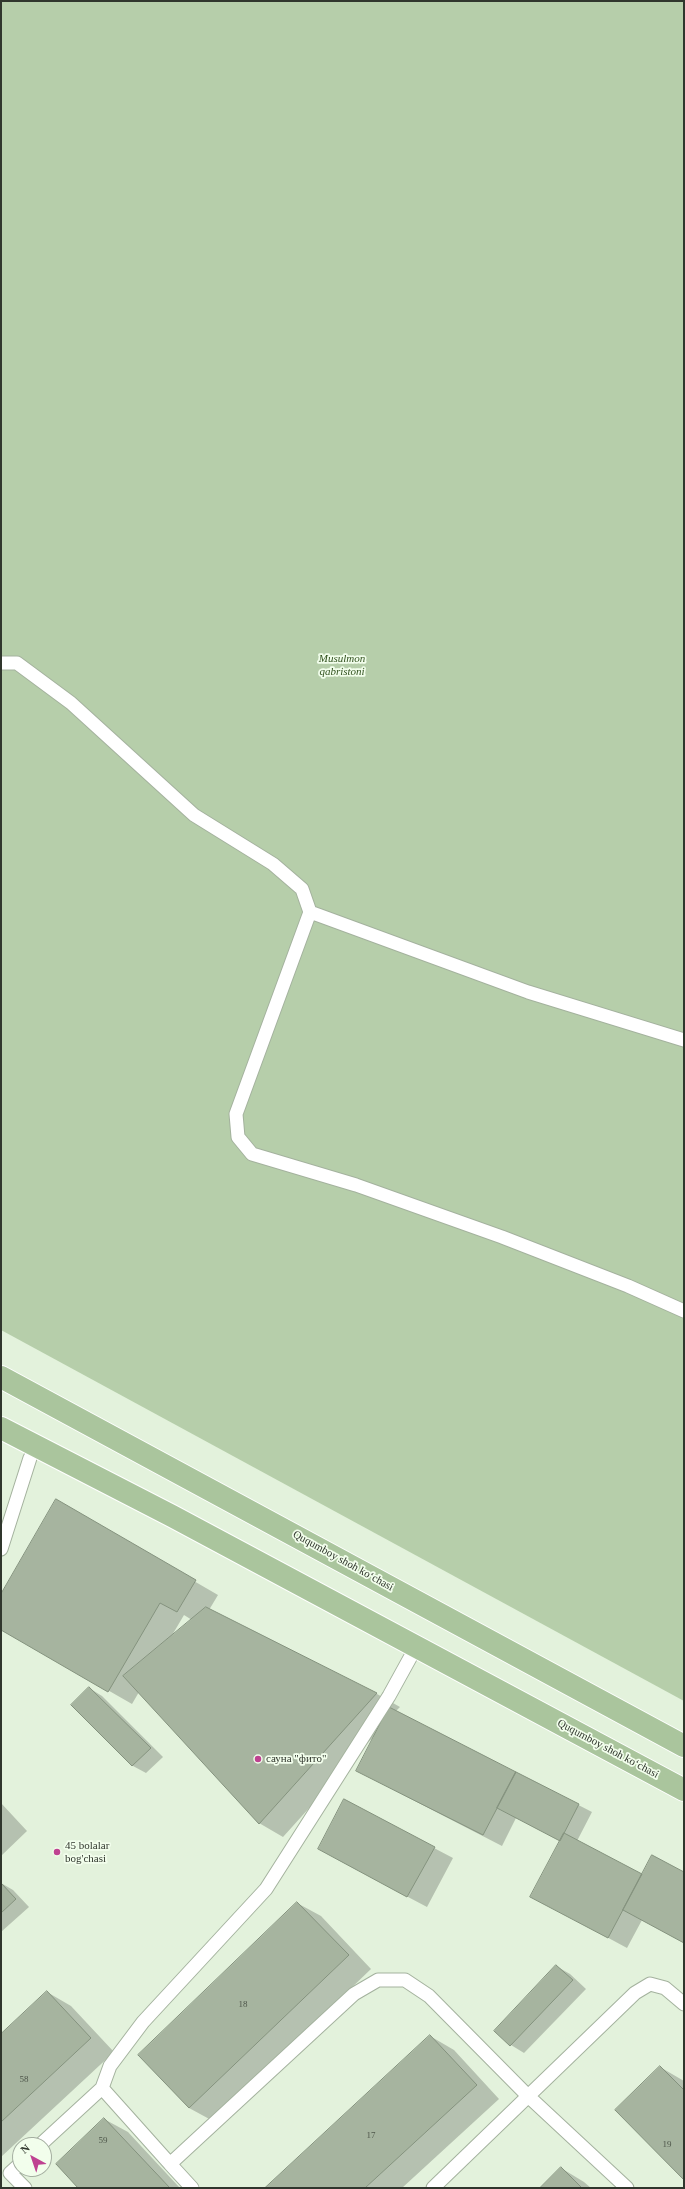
<!DOCTYPE html>
<meta charset="utf-8">
<style>
body{margin:0}
#map{position:relative;width:685px;height:2189px;overflow:hidden;background:#e3f2dc;font-family:"Times New Roman",serif}
canvas{display:block}
.frame{position:absolute;inset:0;border:2px solid #30362d;pointer-events:none}
.north{position:absolute;left:12px;top:2137px;width:40px;height:40px;box-sizing:border-box;background:#f2feec;border:1px solid #a4aea0;border-radius:50%;rotate:320deg;font-size:11px;font-weight:700;line-height:16px;text-align:center;color:#30362d}
.north::after{content:'';display:block;margin:auto;width:14px;height:18px;background:#bf4291;clip-path:polygon(50% 0,100% 100%,50% 72%,0 100%)}
</style>
<div id="map">
<canvas width="685" height="2189"></canvas>
<div class="frame"></div>
<div class="north">N</div>
</div>
<script>
const ctx = document.querySelector('canvas').getContext('2d');
ctx.lineJoin = 'round';
function fillPath(path, color) { ctx.fillStyle = color; ctx.fill(path, 'evenodd'); }
function stroke(path, color, width, dash) { ctx.strokeStyle = color; ctx.lineWidth = width; ctx.lineCap = dash ? 'butt' : 'round'; ctx.setLineDash(dash || []); ctx.stroke(path); }
function drawText(font, color, halo, rows, align = 'center') {
  ctx.font = font + ' "Times New Roman",serif'; ctx.lineWidth = 3.5; ctx.setLineDash([]); ctx.textBaseline = 'middle'; ctx.strokeStyle = halo; ctx.fillStyle = color; for (const [text, x, y, turn = 0] of rows) {
    ctx.save(); ctx.translate(x, y); ctx.rotate((+turn || 0) * Math.PI / 180); ctx.textAlign = isNaN(turn) ? turn : align; if (halo) ctx.strokeText(text, 0, 0); ctx.fillText(text, 0, 0); ctx.restore();
  }
}
fillPath(new Path2D(`
 M1,1H684V1701L1,1330Z`), '#b6ceaa');
fillPath(new Path2D(`
 M56,1501L218,1595L209,1610L377,1694L400,1707L396,1711L592,1812L577,1841L642,1876L684,1873V1943L642,1920L627,1948L551,1907L561,1841L516,1818L502,1846L376,1781L357,1770L375,1735L283,1837L259,1823L139,1692L132,1704L1,1629V1596ZM184,1615L192,1620L171,1637Z
 M89,1688L102,1696L163,1757L146,1773L133,1766L73,1705Z
 M1,1803L27,1831L1,1856Z
 M434,1848L453,1858L427,1907L338,1860Z
 M1,1883L13,1890L29,1907L1,1932Z
 M297,1903L321,1916L371,1969L213,2121L189,2108L139,2055Z
 M556,1966L570,1974L586,1989L524,2053L511,2045L495,2030Z
 M47,1992L71,2006L114,2052L1,2157V2036Z
 M430,2036L454,2050L499,2099L402,2188H266Z
 M660,2067L684,2081V2178Z
 M104,2119L128,2132L180,2188H79Z
 M561,2168L584,2182L591,2188H541Z`), '#0003');
const building = new Path2D(`
 M56,1499L196,1580L177,1612L160,1603L108,1692L1,1630V1594Z
 M206,1607L377,1693L259,1824L123,1676Z
 M89,1687L151,1748L132,1766L71,1705Z
 M389,1707L516,1772L483,1835L356,1771Z
 M516,1772L579,1804L560,1841L497,1808Z
 M344,1799L435,1847L407,1897L318,1849Z
 M564,1833L642,1874L608,1938L530,1897Z
 M652,1855L684,1872V1943L623,1910Z
 M1,1883L16,1899L1,1913Z
 M297,1902L349,1955L189,2108L138,2055Z
 M556,1965L573,1980L510,2046L494,2031Z
 M47,1991L91,2038L1,2122V2034Z
 M430,2035L477,2085L365,2188H265Z
 M660,2066L684,2090V2180L615,2110Z
 M104,2118L170,2188H78L56,2164Z
 M561,2167L582,2188H540Z`);
fillPath(building, '#a6b49f');
stroke(building, '#84927e', 1);
const lane = new Path2D(`
 M1,663H17L71,703L194,815L273,864L302,889L310,912L236,1114L238,1137L252,1154L356,1185L502,1237L628,1286L684,1311
 M310,912L528,992L684,1040
 M1,1549L30,1458
 M102,2088L110,2066L143,2022L266,1889L389,1696L416,1647
 M40,2145L102,2088L170,2164L354,1994L378,1980H405L429,1996L527,2095L627,2188
 M20,2164L10,2173L25,2188
 M170,2164L192,2188
 M433,2188L635,1993L650,1984L665,1988L684,2004`);
const primary = new Path2D(`
 M1,1377L684,1746
 M1,1428L172,1516L684,1790`);
stroke(lane, '#a4b29e', 15);
stroke(primary, '#fff', 24);
stroke(lane, '#fff', 13);
stroke(primary, '#aac59d', 22);
for (const [x, y, r, color] of [
 [258,1759,4,"#bf4291"],
 [57,1852,4,"#bf4291"]
]) { const dot = new Path2D(); dot.arc(x, y, r, 0, 2 * Math.PI); ctx.fillStyle = color; ctx.fill(dot); stroke(dot, '#f2feec', 1.5); }
drawText('9px', '#4e564a', null, [
 ["18",243,2005],
 ["58",24,2080],
 ["17",371,2136],
 ["59",103,2141],
 ["19",667,2145]
]);
drawText('italic 11px', '#31511e', '#f2feec', [
 ["Musulmon",342,659],
 ["qabristoni",342,672]
]);
drawText('11px', '#30362d', '#f2feec', [
 ["Ququmboy shoh koʻchasi",343,1561,29],
 ["Ququmboy shoh koʻchasi",608,1749,28]
]);
drawText('11px', '#30362d', '#f2feec', [
 ["сауна \"фито\"",266,1759],
 ["45 bolalar",65,1846],
 ["bog'chasi",65,1859]
], 'left');
</script>
